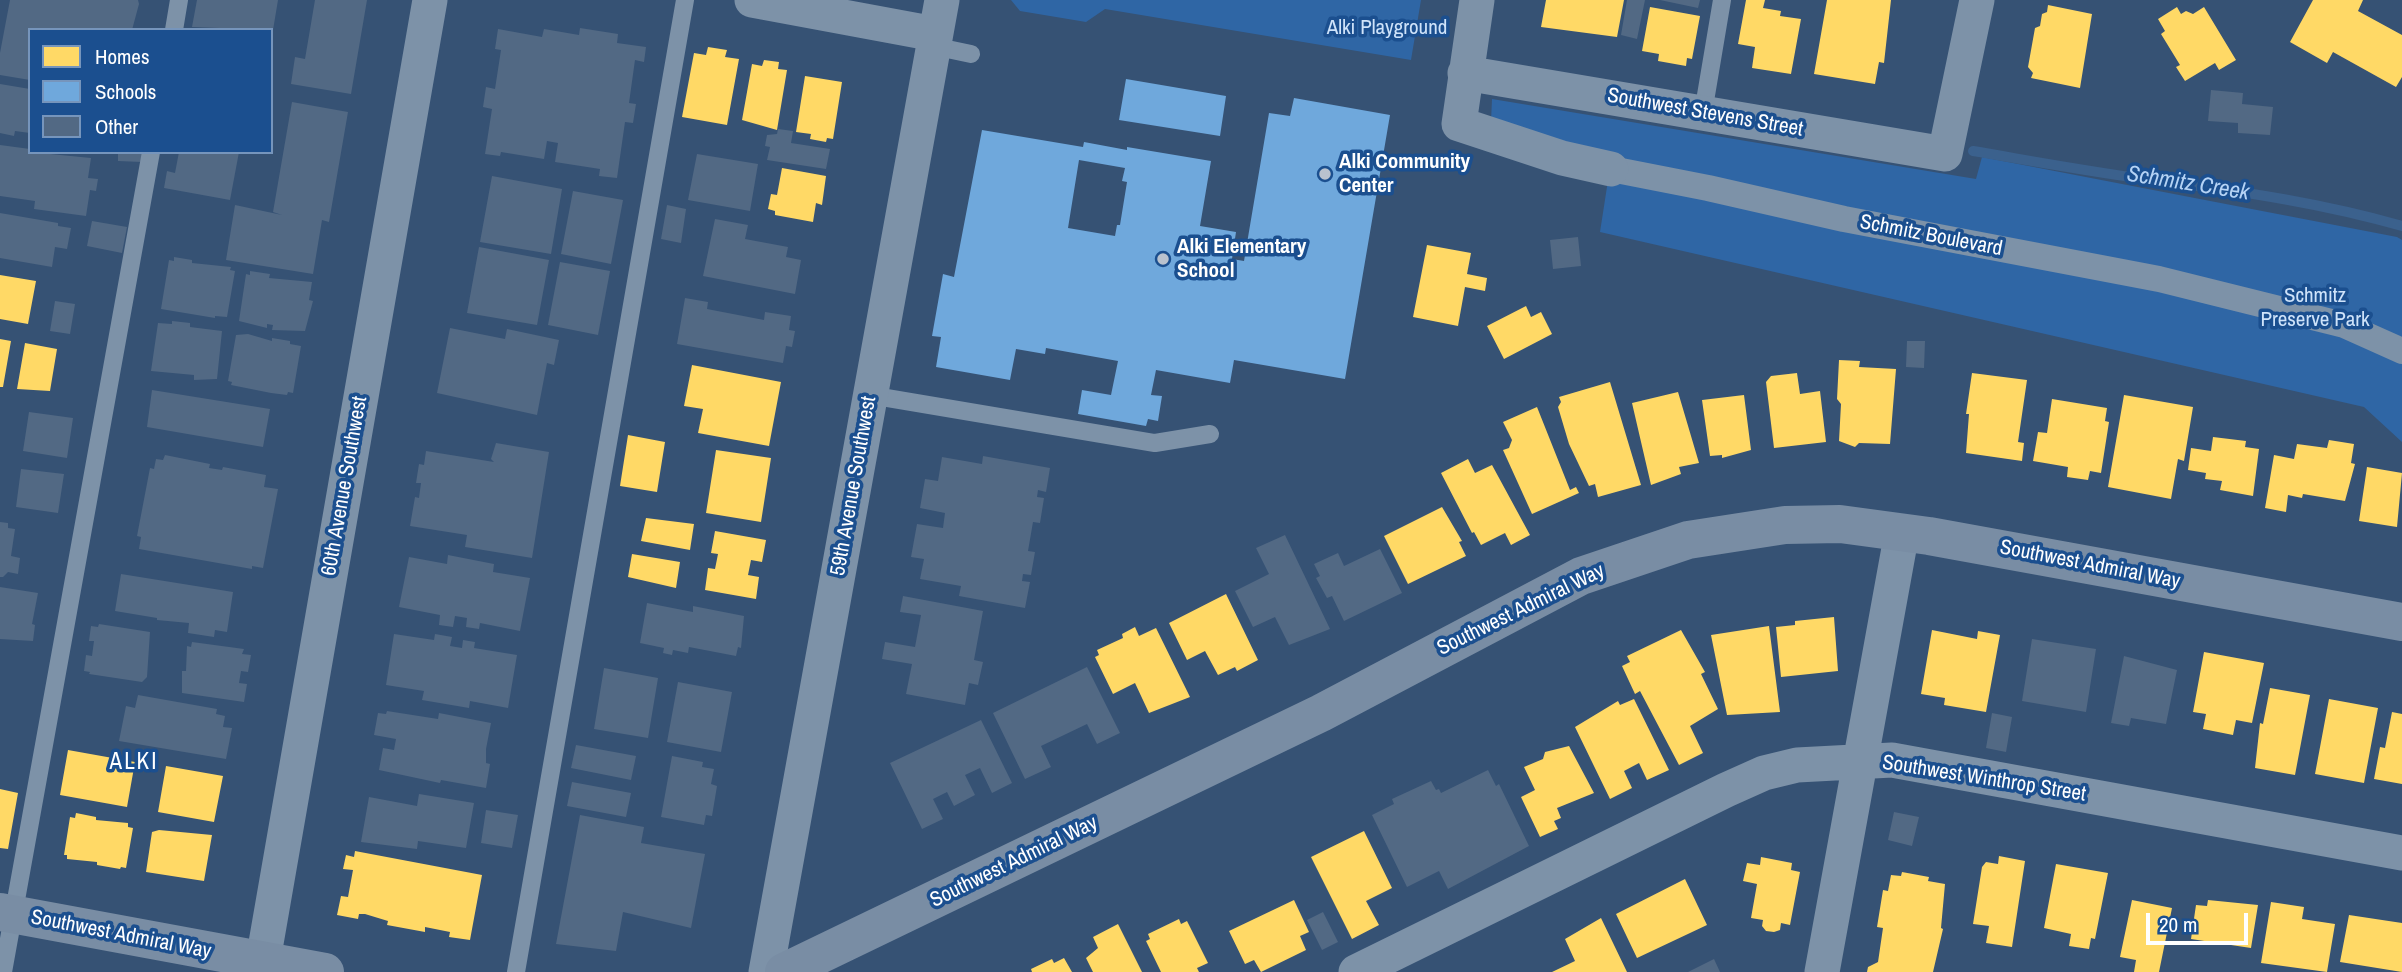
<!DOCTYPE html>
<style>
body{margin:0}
#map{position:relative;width:2402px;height:972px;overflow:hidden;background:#365274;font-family:"Archivo Narrow",sans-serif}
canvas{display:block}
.legend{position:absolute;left:28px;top:28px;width:245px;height:126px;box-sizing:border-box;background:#1b4f8f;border:2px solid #7695bc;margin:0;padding:9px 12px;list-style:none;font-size:21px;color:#fff}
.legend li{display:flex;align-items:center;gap:14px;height:35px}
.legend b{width:35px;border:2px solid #7695bc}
.scale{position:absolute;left:2146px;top:913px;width:102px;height:32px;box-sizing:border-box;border:4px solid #fff;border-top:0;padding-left:9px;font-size:21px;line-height:24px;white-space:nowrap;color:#fff;-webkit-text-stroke:5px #1b4f8f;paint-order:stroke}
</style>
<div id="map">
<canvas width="2402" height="972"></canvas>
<ul class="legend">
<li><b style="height:19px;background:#ffd966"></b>Homes</li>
<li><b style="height:19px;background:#6fa8dc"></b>Schools</li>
<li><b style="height:19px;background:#526984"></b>Other</li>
</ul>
<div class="scale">20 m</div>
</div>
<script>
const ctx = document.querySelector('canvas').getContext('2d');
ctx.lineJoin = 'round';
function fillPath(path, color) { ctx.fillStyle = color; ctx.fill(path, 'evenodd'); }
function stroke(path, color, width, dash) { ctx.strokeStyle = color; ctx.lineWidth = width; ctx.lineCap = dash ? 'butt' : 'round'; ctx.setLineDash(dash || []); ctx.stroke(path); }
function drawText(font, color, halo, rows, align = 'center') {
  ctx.font = font + ' "Archivo Narrow",sans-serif'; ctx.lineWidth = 7; ctx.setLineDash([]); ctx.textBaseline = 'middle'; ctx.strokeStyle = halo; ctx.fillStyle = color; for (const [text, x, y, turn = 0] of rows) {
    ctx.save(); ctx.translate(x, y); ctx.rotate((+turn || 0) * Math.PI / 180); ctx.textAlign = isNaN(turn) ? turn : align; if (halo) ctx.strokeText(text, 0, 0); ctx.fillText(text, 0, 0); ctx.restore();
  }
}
fillPath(new Path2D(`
 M1011,0H1421L1411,60L1105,9L1086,22L1020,11Z
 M1492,99L1976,179L1982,157L2397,237L2402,240V442L2364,407L1600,232L1611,161L1491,122Z`), '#2f66a5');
fillPath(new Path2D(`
 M1546,0H1624L1617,37L1541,27Z
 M1746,0H1765L1763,8L1781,11L1780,16L1801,19L1791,74L1752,68L1755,47L1738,44Z
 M1827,0H1891L1884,63L1879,62L1875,84L1814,74Z
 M2313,0H2363L2358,11L2402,35V77L2396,87L2333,52L2327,63L2290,42Z
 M2048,5L2092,14L2080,88L2031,78L2033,73L2028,67L2035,28L2040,26L2042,14L2047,12Z
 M1650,7L1700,16L1692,59L1687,58L1686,66L1658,61L1659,54L1642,51Z
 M2177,7L2181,14L2186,11L2193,14L2204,7L2236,60L2219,70L2215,63L2185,81L2176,67L2180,65L2161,34L2165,31L2158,19Z
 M708,47L727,50L725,57L739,59L727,125L682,117L694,53L706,55Z
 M764,60L779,62L778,69L787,70L777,130L742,120L752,64L762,66Z
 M805,76L842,82L833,139L827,138L826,142L810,139L811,134L796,132Z
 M782,168L826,176L822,205L816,203L813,222L775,215V211L768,209L771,194L777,195Z
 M1427,245L1471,253L1467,274L1487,278L1485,291L1465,287L1458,326L1413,317Z
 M0,275L36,281L28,324L0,319Z
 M1526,306L1531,317L1541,312L1552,334L1504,359L1487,326Z
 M0,339L11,341L3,387H0Z
 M25,343L57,349L50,391L17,389Z
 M1839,360L1860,361L1859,367L1896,369L1890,444L1859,443L1855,447L1839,441L1841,404L1837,399Z
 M692,365L781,382L769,446L698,433L703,409L684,406Z
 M1797,373L1800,394L1820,391L1826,442L1774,448L1766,382L1771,376Z
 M1972,373L2027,380L2018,442L2024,443L2022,461L1966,453L1969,414H1966Z
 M1610,382L1641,485L1598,497L1595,484L1589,486L1569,444L1558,407L1561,402L1559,397Z
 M1678,392L1699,463L1679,467L1681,474L1651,485L1632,403Z
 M1744,395L1751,450L1722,458V455L1710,456L1702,400Z
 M2124,395L2193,407L2184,461L2178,459L2171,499L2108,487Z
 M2052,399L2107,408L2105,421L2109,422L2101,473L2090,471L2088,480L2067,477L2068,467L2033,461L2038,432L2047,433Z
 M1537,407L1570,490L1576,487L1579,493L1532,514L1503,450L1509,448L1512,440L1503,422Z
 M628,435L665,442L657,492L620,486Z
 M2213,437L2246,441L2245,447L2259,449L2253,496L2220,490L2222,481L2205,479L2206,473L2188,470L2191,448L2211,451Z
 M2329,440L2354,444L2351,463L2355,464L2345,501L2303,494L2302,498L2288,495L2286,512L2265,508L2274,455L2294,459L2297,444L2327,448Z
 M716,450L771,458L761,522L706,513Z
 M1468,459L1475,473L1492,465L1530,535L1511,545L1505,533L1481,545L1474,532L1472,533L1441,473Z
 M2367,467L2402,473L2397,527L2359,521Z
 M1442,507L1462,541L1459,542L1466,556L1408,584L1384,536Z
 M646,518L694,524L690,550L641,541Z
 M715,531L766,540L762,562L751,560L748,575L759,577L756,599L705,590L708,568L715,569L718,554L711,553Z
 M632,554L680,562L676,588L628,577Z
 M1226,594L1258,660L1237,671L1235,667L1218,675L1205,651L1187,660L1169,623Z
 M1834,617L1838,671L1781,677L1776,627L1795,625V621Z
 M1769,626L1780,712L1727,715L1711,635Z
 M1135,627L1139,636L1156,628L1190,697L1149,713L1135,683L1113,694L1095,657L1099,655L1097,650L1123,638L1122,634Z
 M1681,630L1705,672L1701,674L1718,709L1690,726L1703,753L1679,765L1640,691L1635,694L1622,666L1630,662L1627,656Z
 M1932,630L1977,639L1978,631L2000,635L1986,712L1944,705L1945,698L1921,694Z
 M2204,652L2264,663L2252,723L2236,720L2233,735L2203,729L2206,714L2193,712Z
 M2270,688L2310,695L2295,775L2255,768L2260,723L2263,724Z
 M1634,699L1669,770L1647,780L1639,763L1624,771L1632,788L1610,799L1575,727L1618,701L1620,705Z
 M2329,699L2378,708L2364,783L2315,774Z
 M2392,712L2402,714V784L2374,779L2380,747L2385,748Z
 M1569,746L1594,793L1557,808L1561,818L1554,821L1558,829L1540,837L1521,797L1535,790L1524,767L1543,759L1545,752Z
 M68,750L135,762L127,807L60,795Z
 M166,766L223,776L214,822L158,812Z
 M0,789L18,793L8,849L0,848Z
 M76,813L96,817V820L128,823V827L133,828L126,868L121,867L120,869L97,865V862L67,859V855H64L70,817L75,818Z
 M159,830L212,835L204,881L146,872L152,832Z
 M1364,831L1392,888L1366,901L1379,925L1352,939L1311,857Z
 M355,851L482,875L470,940L449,937L450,932L425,927V932L387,925L388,921L365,914H359L358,919L337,915L341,896L348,897L353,870L343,869L346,855L354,857Z
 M1999,856L2025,861L2012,947L1986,943L1989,926L1973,924L1982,867L1986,862L1998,864Z
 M1761,857L1792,863L1791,870L1800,872L1790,925L1781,923L1780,930L1774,932L1766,931L1762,926L1763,920L1751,918L1757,884L1743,881L1747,863L1760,865Z
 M2056,864L2108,873L2095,939L2091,938L2089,949L2069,946L2071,934L2044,928Z
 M1902,872L1929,877L1928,881L1945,884L1941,928L1943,929L1933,972H1867L1868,967L1878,962L1883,928L1877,927L1883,890L1888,891L1891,875L1901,876Z
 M1685,879L1707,925L1637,958L1616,914Z
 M1294,900L1309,932L1300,936L1306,950L1261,972L1254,960L1245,964L1229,931Z
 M2132,900L2172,908L2159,972H2134L2136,960L2120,957Z
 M2208,900L2258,905L2251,948L2191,939L2196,905L2207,906Z
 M2271,902L2304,907L2302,919L2335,924L2327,972L2261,963Z
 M2349,915L2402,923V972L2340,962Z
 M1601,918L1627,972H1552L1575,961L1565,939Z
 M1179,919L1181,924L1187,921L1208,963L1197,968L1199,972H1161L1146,941L1150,939L1148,934Z
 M1118,924L1142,972H1093L1086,958L1098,948L1093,937Z
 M1064,958L1072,972H1032L1031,969L1052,959L1054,963Z`), '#ffd966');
fillPath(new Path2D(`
 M1126,79L1226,96L1220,136L1119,120Z
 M1294,98L1390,115L1345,379L1234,360L1230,383L1156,370L1151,395L1162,396L1158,421L1148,419L1146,426L1078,414L1082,390L1111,395L1118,361L1046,348L1045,354L1016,349L1010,380L936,367L941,337L932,336L943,274L954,277L982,130L1083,147L1084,142L1127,150V147L1211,161L1200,226L1236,232L1232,259L1244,261L1269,113L1290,116ZM1079,160L1125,168L1122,181L1127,182L1120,225H1117L1115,236L1068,228Z`), '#6fa8dc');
stroke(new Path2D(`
 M1973,151C2038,162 2102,174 2167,182C2247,192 2325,204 2402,226`), '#3b618d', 10);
fillPath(new Path2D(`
 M10,0H138L139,4L132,30H30V80L0,75V53Z
 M197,0H278L273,30L192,27Z
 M315,0H367L351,94L291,84L295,57L305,59Z
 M1627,0H1645L1637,39L1621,35Z
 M1660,0H1700L1698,8Z
 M580,28L618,34L617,43L646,47L644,62L635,60L629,103L636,104L633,123L625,122L617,178L599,176L600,169L555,162L558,143L547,141L544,159L501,152L500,156L485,154L492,109L483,107L486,87L495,89L501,50L495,49L498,29L542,37L544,29L579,35Z
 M0,84L30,89V133L15,131L14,136L0,133Z
 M2211,90L2243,93L2242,104L2273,107L2270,135L2238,133V123L2208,121Z
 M292,102L348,112L329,222L322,220L313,274L226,260L235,205L282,215L273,212Z
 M778,129L793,131L791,143L830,149L826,169L767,160L770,147L765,146L767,135L777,134Z
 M0,145L30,149V152L91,158L88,178L98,179L96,191L90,190L86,216L34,209L35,201L0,196Z
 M118,152H143L142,162L118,161Z
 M179,152H239L230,200L164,188L167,171L175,173Z
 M697,154L758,164L750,211L688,200Z
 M492,176L562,189L551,254L480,242Z
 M573,191L623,200L611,264L561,254Z
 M667,205L686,209L681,243L661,239Z
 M0,213L58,223V226L71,228L67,249L55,247L52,267L0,258Z
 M715,219L748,225L745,239L788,247L786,257L801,260L795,294L703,276Z
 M92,221L127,227L122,253L87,246Z
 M1578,237L1581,266L1553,269L1550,240Z
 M479,247L549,260L537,325L467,313Z
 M174,257L192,260V263L231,267L230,270L235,271L227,317L215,316V318L161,309L169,260L174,261Z
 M560,262L610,271L598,335L548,325Z
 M250,271L270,274L269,278L312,282L309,300L313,301L305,331L272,330L273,325L267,324V328L239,321L246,274L250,275Z
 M685,298L708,302L707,309L764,320L765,312L791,316L789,330L795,331L792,347L786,346L783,363L677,344Z
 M55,301L75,304L70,334L50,331Z
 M172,321L190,323V327L222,331L217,379L194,380V375L151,371L158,323L172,324Z
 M450,328L505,339L507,329L559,340L554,365L547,363L537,415L437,393Z
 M248,334L272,341V338L290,341V344L301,346L293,393L288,392L287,395L271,393L231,385L232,382L228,381L236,335Z
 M1907,341H1925L1924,368L1906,367Z
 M152,390L270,409L263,447L147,427Z
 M29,412L73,418L67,458L23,451Z
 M496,443L549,452L532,558L465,547L467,535L410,526L415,497L419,498L421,483H416L419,464L424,465L426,451L494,462L491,459Z
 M165,455L210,464L209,468L222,470L223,467L266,475L264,487L278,489L263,568L252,566V569L139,549L141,537L137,536L150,468L154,469L156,459L163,460Z
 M983,456L1050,468L1046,492L1038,490L1037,497L1044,498L1040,523L1033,522L1028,551L1035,552L1031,575L1023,574L1022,581L1030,582L1025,608L959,596L961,586L920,579L924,559L911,557L917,524L943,528L945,513L920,508L925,479L938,481L942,457L982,464Z
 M21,469L64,474L58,513L16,507Z
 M0,522L8,523V528L15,529L11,556L20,558L18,574L8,572L3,577H0Z
 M1285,535L1330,629L1289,645L1275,617L1253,627L1235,591L1269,574L1256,548Z
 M1380,549L1402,593L1344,621L1332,596L1327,598L1316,578L1320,576L1314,564L1338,553L1344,566Z
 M448,555L494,564L493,572L530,578L520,631L480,623L479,629L466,627L467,618L455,616L453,627L439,625L440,615L399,607L409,557L447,564Z
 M121,574L233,592L227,632L215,630L214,637L188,633L189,623L157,620V618L115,611Z
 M0,587L38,593L32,624L35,625L33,641L0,639Z
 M903,596L983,611L974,660L983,662L978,685L969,683L965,705L906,694L912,664L882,659L885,642L915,647L921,615L900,612Z
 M647,603L693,612V606L744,616L741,648L738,647L736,656L689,647L688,653L673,650L672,655L663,653L664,648L640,643Z
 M99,624L150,632L147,677L142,682L89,674L90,672L84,671L86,655L92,656L94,641H89L91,626L98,627Z
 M394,634L434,640L435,634L452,637L450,646L462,648L463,640L475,642L474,648L517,655L508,708L470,701L469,708L422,700L424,691L386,685Z
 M2032,639L2096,649L2086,712L2022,701Z
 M192,642L244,649L242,654L251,655L248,672L241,671L239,683L247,684L244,702L182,693V671H186L187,646L191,647Z
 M2124,656L2177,670L2166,724L2131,718L2129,726L2111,723Z
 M1087,667L1120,733L1097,744L1087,724L1041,746L1051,767L1025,779L993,713Z
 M604,668L658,678L648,738L594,729Z
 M678,682L732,692L721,752L667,742Z
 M138,695L217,709L216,714L225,716L223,727L232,728L226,759L119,741L126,706L135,708Z
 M387,711L438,719L439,713L491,723L486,749V763L490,764L486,788L441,780L440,783L379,770L383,748L394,750L396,739L374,735L378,713L386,714Z
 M1992,713L2012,717L2006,752L1986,748Z
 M981,720L1012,783L992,793L980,768L965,775L975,795L954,806L947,792L933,799L943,819L922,829L890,763Z
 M576,745L636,756L631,780L571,768Z
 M672,756L703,762L702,767L714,769L711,784L717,786L712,816L706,815L704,825L661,817Z
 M1488,770L1496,786L1499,784L1529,846L1448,889L1439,871L1407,887L1372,815L1394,804L1392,799L1431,781L1436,790L1439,789L1441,793Z
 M572,782L631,793L626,817L567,806Z
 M419,794L474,803L466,848L418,841L417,849L361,842L369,797L417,806Z
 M486,810L518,815L512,848L481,843Z
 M1894,812L1919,817L1912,846L1888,840Z
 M580,815L644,827L641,843L705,854L691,928L623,912L616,951L556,944Z
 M1323,912L1338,942L1322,950L1307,920Z
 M1714,959L1720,972H1688Z`), '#526984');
stroke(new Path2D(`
 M174,30L179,0
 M933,46L971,54
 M1703,113L1722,0
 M870,395L1155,443L1210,434
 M3,972L151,152
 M516,972L685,0`), '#7d92a8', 18);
stroke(new Path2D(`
 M1611,169L1708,188L1844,219L2159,279L2344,325L2402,351`), '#7d92a8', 26);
stroke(new Path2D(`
 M752,0L935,34
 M1477,0L1459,124L1562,158L1611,169
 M1465,73L1945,154L1977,0
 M261,972L430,0
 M766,972L942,0
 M1356,972L1726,790L1764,773L1797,765L1892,760L2402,853
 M1822,972L1902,532`), '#7d92a8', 35);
stroke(new Path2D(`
 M0,912L325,972
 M784,972L1321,713L1581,576L1688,540L1785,525L1840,524L1929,536L2402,622`), '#798da4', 38);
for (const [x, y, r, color] of [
 [1325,174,7,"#b9c2ce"],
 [1163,259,7,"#b9c2ce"]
]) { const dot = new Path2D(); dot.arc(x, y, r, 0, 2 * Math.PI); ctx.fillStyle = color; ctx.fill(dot); stroke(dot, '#1b4f8f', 2.5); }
drawText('21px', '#cfe3fa', '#1b4f8f', [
 ["Alki Playground",1387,28],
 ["Schmitz",2315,296],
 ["Preserve Park",2315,320]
]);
drawText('21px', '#fff', '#1b4f8f', [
 ["Southwest Stevens Street",1705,113,10],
 ["Schmitz Boulevard",1931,236,11],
 ["60th Avenue Southwest",345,486,-80],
 ["59th Avenue Southwest",854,486,-80],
 ["Southwest Admiral Way",2090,565,11],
 ["Southwest Admiral Way",1521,610,-26],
 ["Southwest Winthrop Street",1984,779,9],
 ["Southwest Admiral Way",1014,862,-26],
 ["Southwest Admiral Way",121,935,11]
]);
drawText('bold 21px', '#fff', '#1b4f8f', [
 ["Alki Community",1339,162],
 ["Center",1339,186],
 ["Alki Elementary",1177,247],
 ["School",1177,271]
], 'left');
drawText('italic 23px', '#b5d3f5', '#1b4f8f', [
 ["Schmitz Creek",2188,184,9]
]);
ctx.letterSpacing = '2px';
drawText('23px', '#fff', '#1b4f8f', [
 ["ALKI",134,763]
]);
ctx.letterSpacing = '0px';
</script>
